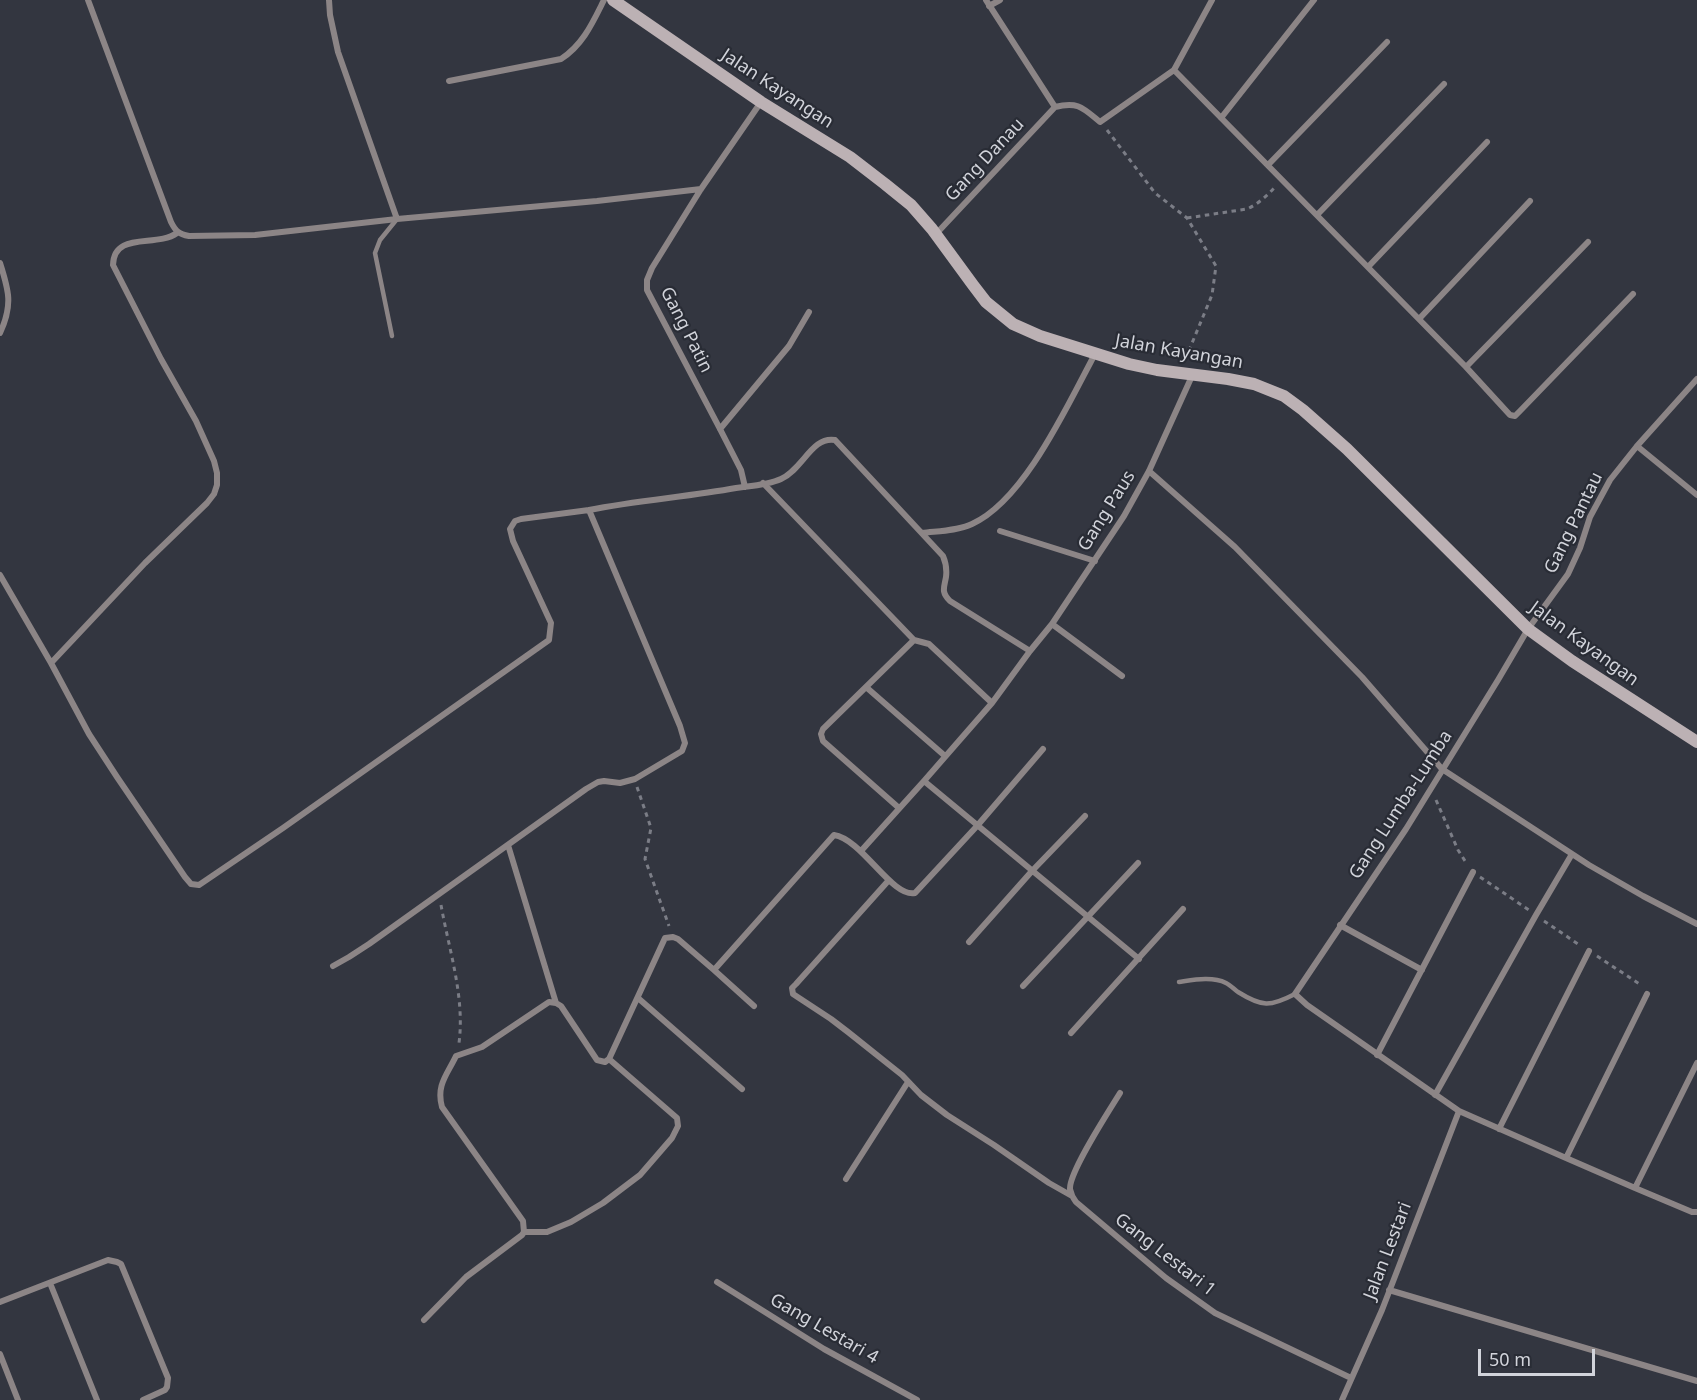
<!DOCTYPE html>
<style>
body{margin:0}
#map{position:relative;width:1697px;height:1400px;overflow:hidden;background:#333640;font-family:"Noto Sans",sans-serif}
canvas{display:block}
.scale{position:absolute;left:1478px;top:1349px;width:117px;height:27px;box-sizing:border-box;border:3px solid #d2d4db;border-top:0;padding-left:8px;font-size:18px;line-height:21px;white-space:nowrap;color:#d2d4db;-webkit-text-stroke:4px #292c35;paint-order:stroke}
</style>
<div id="map">
<canvas width="1697" height="1400"></canvas>
<div class="scale">50 m</div>
</div>
<script>
const ctx = document.querySelector('canvas').getContext('2d');
ctx.lineJoin = 'round';
function stroke(path, color, width, dash) { ctx.strokeStyle = color; ctx.lineWidth = width; ctx.lineCap = dash ? 'butt' : 'round'; ctx.setLineDash(dash || []); ctx.stroke(path); }
function drawText(font, color, halo, rows, align = 'center') {
  ctx.font = font + ' "Noto Sans",sans-serif'; ctx.lineWidth = 4.5; ctx.setLineDash([]); ctx.textBaseline = 'middle'; ctx.strokeStyle = halo; ctx.fillStyle = color; for (const [text, x, y, turn = 0] of rows) {
    ctx.save(); ctx.translate(x, y); ctx.rotate((+turn || 0) * Math.PI / 180); ctx.textAlign = isNaN(turn) ? turn : align; if (halo) ctx.strokeText(text, 0, 0); ctx.fillText(text, 0, 0); ctx.restore();
  }
}
stroke(new Path2D(`
 M1107,130L1155,193L1187,218L1216,266L1212,295L1185,360
 M1187,218L1247,209C1258,204 1267,196 1275,187
 M637,787L651,828L645,859L669,926
 M1436,800L1458,850L1467,864
 M1480,877L1529,910
 M441,905C449,950 465,997 459,1043
 M1544,921L1581,946
 M1597,956L1641,985`), '#7b7d86', 3, [4.5, 4.5]);
stroke(new Path2D(`
 M392,336L375,253L380,240L397,219
 M1179,982C1193,980 1212,976 1226,983C1230,985 1234,989 1238,992C1262,1007 1270,1007 1295,994`), '#8c8586', 4.5);
stroke(new Path2D(`
 M88,0L171,222C176,232 179,234 189,236L255,235L397,219L597,201L701,189
 M329,0L330,15L338,52L397,219
 M986,0L1055,107
 M989,6L1000,0
 M1174,70L1466,367L1510,415L1515,416L1520,411L1633,294
 M449,81L561,59C583,45 593,22 604,0
 M1055,107C1078,101 1083,108 1100,122L1174,70L1212,0
 M1221,118L1314,0
 M1268,165L1387,42
 M1317,215L1444,84
 M177,233C156,248 114,231 113,265L161,359L196,421L214,461L217,473V485L214,494L207,503L145,563L51,663L89,734L117,777L185,877L191,884L199,885L283,828L549,640L551,623L513,541L510,529L515,521L521,519L589,510
 M936,234L1055,107
 M0,263C9,291 13,305 0,333
 M1368,267L1487,142
 M1419,319L1530,201
 M1466,367L1588,242
 M720,429L789,346L809,312
 M1637,446L1697,495
 M1149,471L1235,547L1362,677L1442,769L1589,865L1643,896L1697,924
 M763,483L914,640
 M745,487L741,470L720,429L647,290V280L652,268L701,189L761,102
 M1000,531L1095,561
 M922,533C938,531 957,531 972,524C1025,500 1068,404 1095,354
 M0,575L51,663
 M1052,624L1122,676
 M866,687L945,756
 M924,781L1139,959
 M899,808L823,741L821,734L823,729L914,640L929,644L992,703
 M508,845L556,1003
 M861,851L924,781L992,703L1030,651L1052,624L1124,516L1149,471L1192,376
 M889,880L796,984L792,988L793,994L831,1019L848,1032L902,1075L921,1095L947,1115L994,1145L1049,1183L1072,1196
 M1340,925L1422,970
 M969,942L1032,871L1085,816
 M333,966L349,957L369,944L586,789L598,782L604,781L620,783L635,779L682,751L685,743L680,726L589,510C638,500 687,497 736,488C750,486 768,485 781,479C803,469 812,436 835,440L943,556C946,563 947,569 946,577C944,588 941,592 950,601L1030,651
 M714,970L754,1006
 M1023,986L1138,863
 M1647,994L1566,1158L1459,1111L1307,1005L1295,994L1406,829L1498,680L1528,629L1568,574L1580,548L1590,517L1610,480L1637,446L1697,379
 M638,998L742,1089
 M1071,1033L1183,909
 M1377,1055L1473,872
 M1697,1063L1635,1188L1692,1212H1697
 M1120,1093C1109,1111 1069,1172 1070,1189C1071,1194 1073,1198 1076,1202L1166,1278L1215,1313L1351,1378
 M1435,1095L1536,915L1572,854
 M1499,1129L1589,951
 M1566,1158L1635,1188
 M846,1179L908,1082
 M524,1232L523,1221L442,1107C436,1085 447,1075 456,1056L482,1047L549,1002L556,1003L561,1006L597,1060L605,1062L609,1059L665,938L673,937L678,939L714,970L834,835C862,839 892,898 915,893L977,826L1043,749
 M717,1282L824,1349L917,1400
 M50,1283L97,1400
 M1389,1290L1697,1381
 M0,1302L108,1260L117,1262L121,1264L168,1378L167,1387L165,1390L143,1400
 M424,1320L466,1277L522,1235L524,1232H547L571,1222L603,1203L640,1175L672,1138L678,1126L677,1118L609,1059
 M0,1354L18,1400
 M1342,1400L1382,1310L1459,1111`), '#8c8586', 6);
stroke(new Path2D(`
 M613,0L761,102L850,157L885,184L911,205L932,229L973,285L986,302L1013,324L1040,336L1129,364L1157,370L1228,379L1254,384L1284,396L1303,410L1347,449L1528,629L1572,661L1697,742`), '#bcb1b4', 12);
drawText('18px', '#d2d4db', '#292c35', [
 ["Jalan Kayangan",777,89,33],
 ["Gang Danau",985,160,-47],
 ["Gang Patin",686,330,63],
 ["Jalan Kayangan",1179,352,10],
 ["Gang Paus",1107,511,-58],
 ["Gang Pantau",1574,523,-64],
 ["Jalan Kayangan",1584,644,36],
 ["Gang Lumba-Lumba",1401,805,-57],
 ["Jalan Lestari",1388,1251,-69],
 ["Gang Lestari 1",1165,1255,38],
 ["Gang Lestari 4",824,1329,30]
]);
</script>
